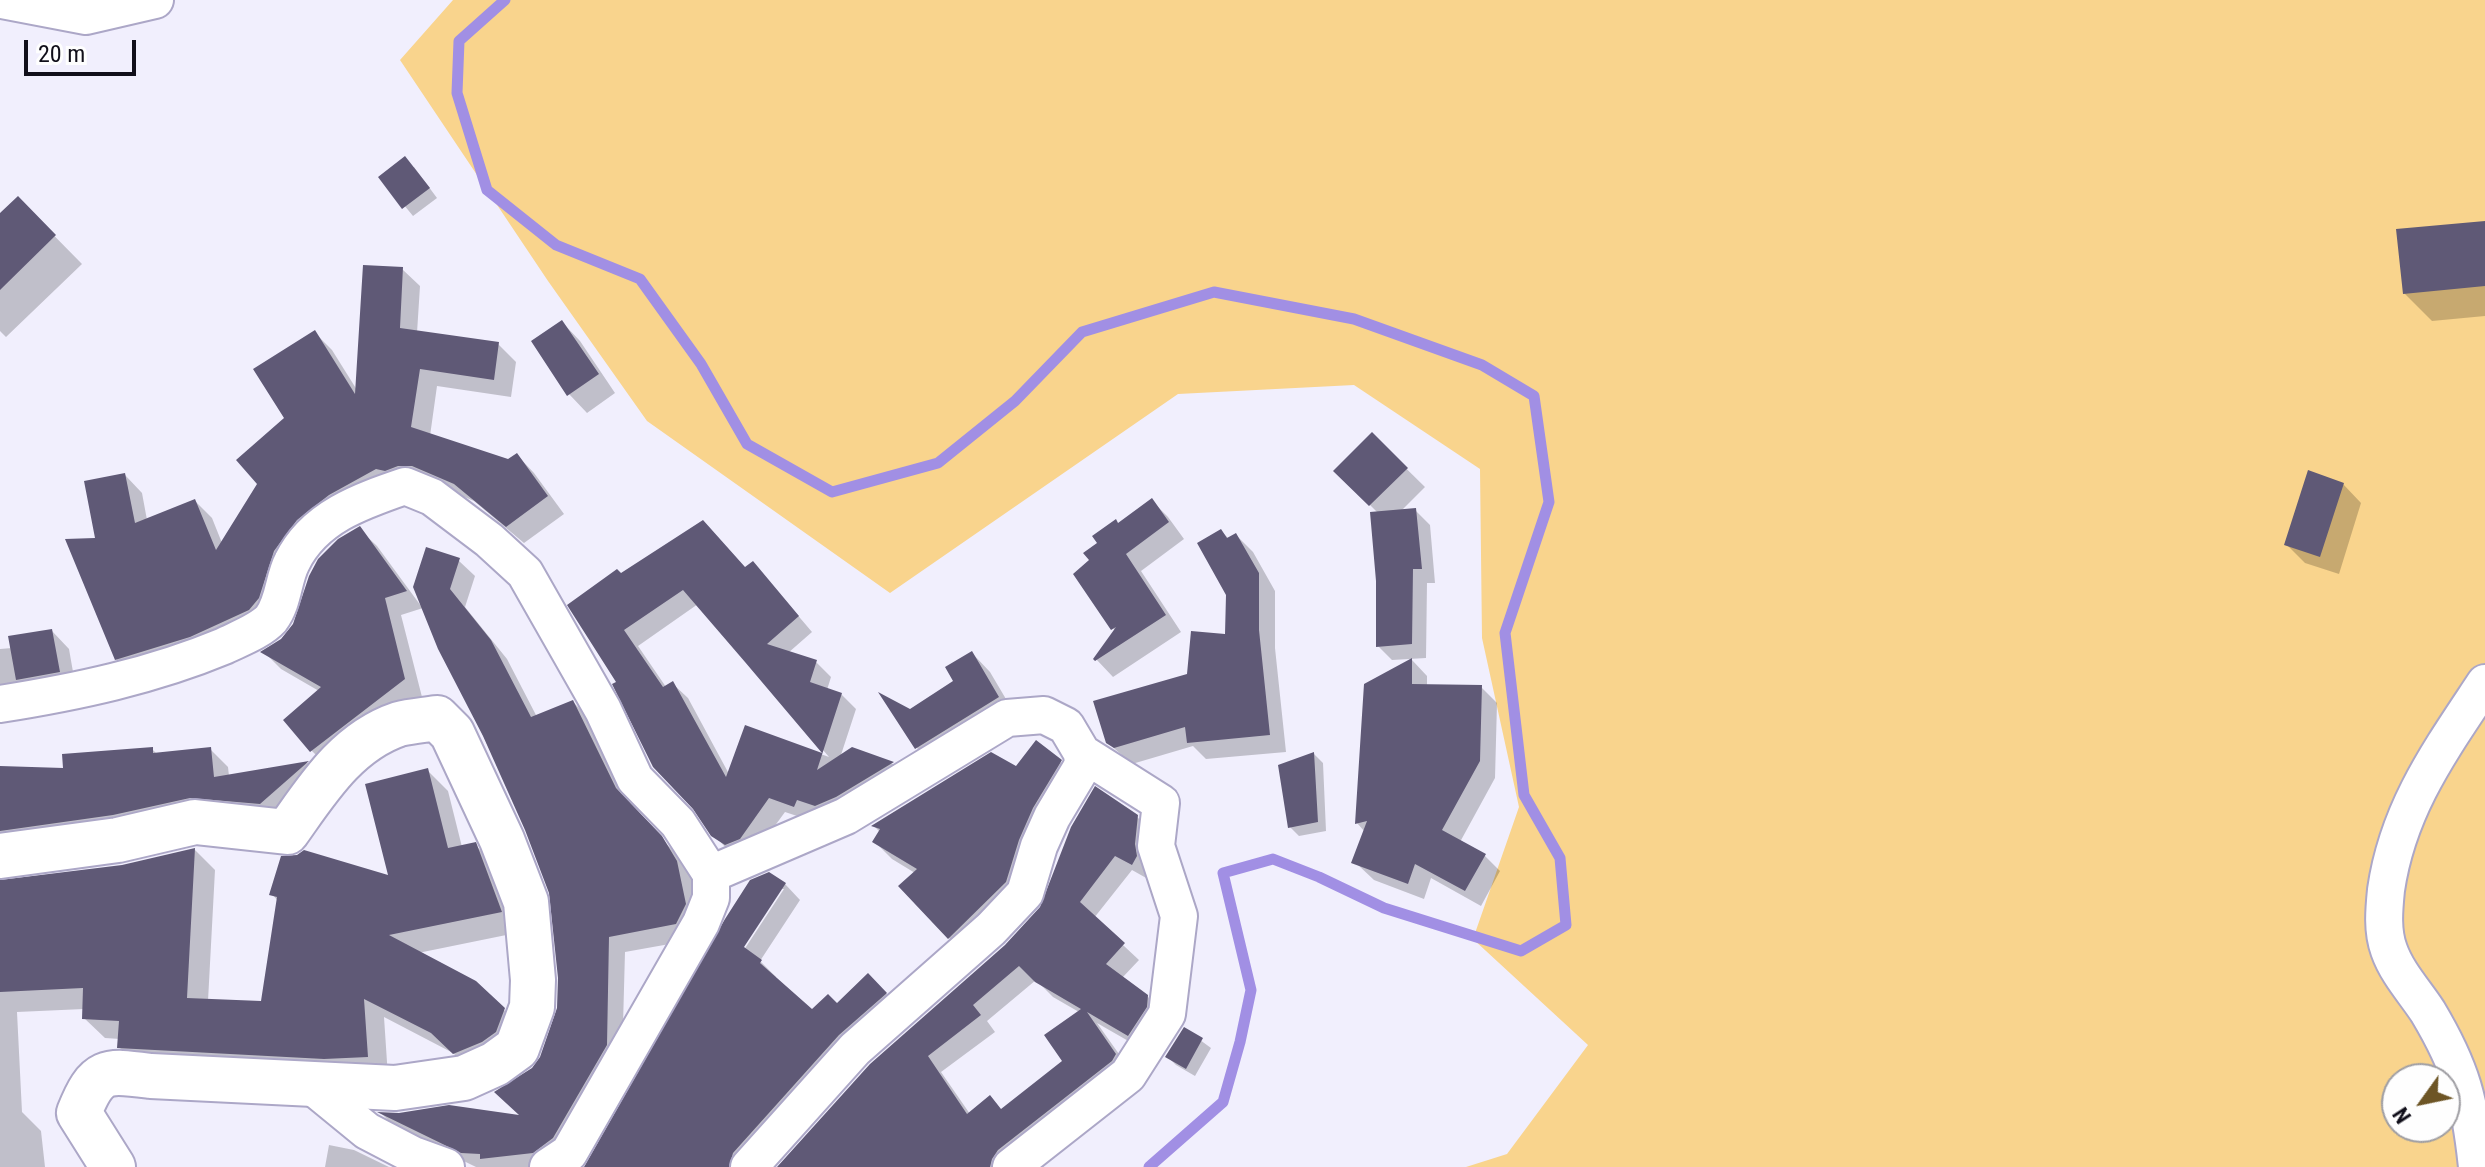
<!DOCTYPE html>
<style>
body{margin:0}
#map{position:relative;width:2485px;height:1167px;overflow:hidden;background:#f1effd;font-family:"Roboto Condensed",sans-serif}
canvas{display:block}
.north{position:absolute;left:2381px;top:1063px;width:80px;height:80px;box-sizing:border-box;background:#fefefe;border:2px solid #9f9ea3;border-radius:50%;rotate:237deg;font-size:22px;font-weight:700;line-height:32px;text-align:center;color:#110f1a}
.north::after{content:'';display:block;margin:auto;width:28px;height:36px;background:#6d5525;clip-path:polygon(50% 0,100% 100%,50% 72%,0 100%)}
.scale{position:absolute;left:24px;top:40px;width:112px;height:36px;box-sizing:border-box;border:4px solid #110f1a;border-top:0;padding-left:10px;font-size:24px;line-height:28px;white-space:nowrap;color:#110f1a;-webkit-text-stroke:6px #fefefe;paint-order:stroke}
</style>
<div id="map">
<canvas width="2485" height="1167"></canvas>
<div class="north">N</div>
<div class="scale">20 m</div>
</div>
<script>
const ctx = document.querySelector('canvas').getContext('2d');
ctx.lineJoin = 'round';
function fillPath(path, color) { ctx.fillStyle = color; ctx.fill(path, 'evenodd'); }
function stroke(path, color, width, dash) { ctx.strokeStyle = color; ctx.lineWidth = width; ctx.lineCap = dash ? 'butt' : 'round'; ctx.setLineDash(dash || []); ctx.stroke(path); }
fillPath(new Path2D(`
 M453,0H2485V1167H1466L1507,1154L1588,1045L1473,939L1519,807L1482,638L1480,469L1354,385L1178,394L890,593L647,421L548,281L400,60ZM2397,1079H2445V1127H2397Z`), '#f9d48d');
fillPath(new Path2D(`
 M414,167L437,198L413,216L381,177Z
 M18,199L82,264L6,337L0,331V216Z
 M2485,223V316L2432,321L2404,293Z
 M402,269L420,286L417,333L498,344L516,362L511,397L437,386L430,436L509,461L517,455L534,473L564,514L524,543L474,501L431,483L346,512L276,615L134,676L116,659L97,540L125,475L142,493L147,520L195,501L212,518L222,543L260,484L287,418L314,332L332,350L357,390Z
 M562,322L580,341L615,393L587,413L569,394Z
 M1372,435L1425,487L1401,511L1415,510L1430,525L1435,583H1427L1426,658L1392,660L1378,646V513L1336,471Z
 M2343,484L2361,503L2339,574L2305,563L2287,545Z
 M1152,501L1168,517L1184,539L1141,571L1181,632L1113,677L1096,659L1116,632L1076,575L1091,560L1119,525Z
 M359,529L377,546L421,606L458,560L475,576L465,607L507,659L537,717L573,702L589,718L632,807L677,855L693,879L701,921L692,940L625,952L622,1062L552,1167H476L396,1128L382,1114L524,1118L534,1069L542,1058L557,1016L560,978L553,899L527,829L423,608L401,615L422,697L329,768L311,750L319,691L281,669L264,652L282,640Z
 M1221,531L1229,539L1236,535L1253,552L1275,591V648L1286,752L1206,759L1193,746L1132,764L1107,742L1189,676L1227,636L1228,595Z
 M746,569L767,579L812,632L788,653L816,662L831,677L827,690L841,694L856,709L840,758L852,750L893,764L907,778L809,820L785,812L755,853L728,850L713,834L619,683L621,575ZM698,604L829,757L746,727L729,774L688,698L673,684L666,687L638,646Z
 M52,631L69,649L76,689L0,704V649L12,648Z
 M972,653L990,672L1016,716L935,766L917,748L884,698L910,711L955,681Z
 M1412,660L1427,676V686L1481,687L1497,703L1495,778L1460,842L1485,856L1500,871L1481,906L1431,878L1424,899L1374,880L1357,864L1365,832L1357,823Z
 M152,749L158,755L210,749L228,767L229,776L308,763L325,780L278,821L0,857V768L66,770Z
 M1314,754L1323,763L1326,831L1299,836L1290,827Z
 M1060,762L1078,779L966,955L949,938L915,873L892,859L874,841L880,832L874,826L1017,769Z
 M427,770L448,791L462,847L475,845L496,865L521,932L418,953L504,1010L524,1030L475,1074L453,1053L384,1017L388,1077L140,1068L119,1047L120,1039L105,1038L84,1018V1009L17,1012L22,1112L41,1131L45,1167H0V882L122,867L195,850L215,870L208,1001L263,1003L278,901L272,894L391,878Z
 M1137,817L1153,832L1152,872L1148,879L1132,870L1094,918L1139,960L1122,978L1147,996L1163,1012L1144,1050L1097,1023L1131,1071L1012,1167H786ZM1036,980L1053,997L1079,1012L1065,1062L1002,1110L970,1114L941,1072L995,1032L987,1021Z
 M769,874L785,884L800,900L760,961L776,977L775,979L812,1012L828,996L837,1005L868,975L901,1009L855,1050L750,1167H586L600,1147L727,920L751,882ZM779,889H784L740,956L737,954Z
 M1185,1029L1211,1048L1195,1076L1176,1065L1167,1056Z
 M329,1145L354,1150L389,1167H325Z`), '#0003');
stroke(new Path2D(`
 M505,0L459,41L457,93L487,190L556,245L640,279L701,364L747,444L832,492L938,463L1015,401L1082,332L1214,292L1354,319L1482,365L1534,396L1549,502L1505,633L1524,795L1560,858L1566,925L1521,951L1384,908L1319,877L1273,859L1223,873L1251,990L1240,1042L1223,1102L1149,1167`), '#a18fe4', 11);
fillPath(new Path2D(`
 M405,156L430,188L402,209L378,177Z
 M18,196L56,235L0,290V213Z
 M2485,221V286L2403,294L2396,229Z
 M363,265L403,267L400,328L499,342L494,380L420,369L411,427L508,459L517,453L548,496L506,527L454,484L412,466H398L385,471L376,469L329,495L297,520L274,551L259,598L249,610L190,637L115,660L65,539L95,538L84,481L125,473L135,523L195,499L216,550L257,484L236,460L284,418L253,369L315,330L355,394Z
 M562,320L599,374L567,396L531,341Z
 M1372,432L1408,468L1369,506L1333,471Z
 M2308,470L2344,483L2320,557L2284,545Z
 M1152,498L1169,522L1126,554L1166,615L1095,661L1093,659L1116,627L1111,630L1073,574L1089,560L1083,553L1097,543L1092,536L1116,519L1118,523Z
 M1416,508L1422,569H1413L1412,644L1376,647V581L1370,512Z
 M703,520L745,567L753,561L799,616L767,644L817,660L810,682L842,693L817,770L852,747L894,762L836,797L815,806L797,800L794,807L769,798L740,839L725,845L711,836L693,809L653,767L612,684L616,682L567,605L617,569L621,573ZM683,590L745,662L822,753L745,725L726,777L673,681L663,687L624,630Z
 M360,526L407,591L385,598L405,679L310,752L283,720L321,687L260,652L281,639L293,624L309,576L318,559L338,539Z
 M1221,529L1227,538L1236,533L1259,573V630L1270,735L1187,743L1185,727L1114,748L1106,743L1093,701L1187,674L1191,631L1225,634L1226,595L1197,543Z
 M426,547L460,558L450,589L491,640L531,717L573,700L616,788L662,836L677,861L686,904L676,924L609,937L607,1045L553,1138L533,1153L480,1159V1154L461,1153L377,1112L399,1113L449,1105L519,1115L494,1092L532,1068L540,1057L557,1008L558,978L549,893L525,830L483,736L438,649L413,587Z
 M52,629L60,672L16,680L8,636Z
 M972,651L999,697L915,749L878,692L910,709L953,681L945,667Z
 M1412,658V684L1482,685L1480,761L1442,830L1486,854L1465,891L1415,864L1408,884L1351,863L1367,821L1355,824L1364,684Z
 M1036,740L1062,760L1033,808L1019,840L1006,882L948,939L898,886L917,869L872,842L880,829L871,826L991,752L1016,766Z
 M153,747V753L211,747L214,777L309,761L260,804L190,798L113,815L0,831V766L63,768L62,754Z
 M1314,752L1318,822L1288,828L1278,765Z
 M428,768L448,848L476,842L502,912L389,935L476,981L505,1008L496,1032L482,1042L453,1054L431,1033L364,999L368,1057L324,1059L117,1048L119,1021L82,1019L83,988L0,992V880L122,865L195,848L187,998L261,1001L277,897L269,895L281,856L297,855L304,850L388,875L365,784Z
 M1095,786L1138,815L1135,844L1137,856L1132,865L1115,856L1080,902L1125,943L1106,964L1148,995L1147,1007L1128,1036L1087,1012L1116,1054L1112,1061L998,1150L992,1159L990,1167H777L870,1064L1005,945L1040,907L1071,827ZM1019,966L1035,982L1081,1009L1044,1035L1062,1061L1001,1109L990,1095L967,1114L928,1056L981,1015L973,1005Z
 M769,872L786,883L744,947L762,960L760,963L812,1009L828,994L837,1003L868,973L887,993L839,1035L733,1153L729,1167H584L725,919L750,880Z
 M1184,1027L1203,1038L1186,1069L1165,1057Z`), '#5f5976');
const street = new Path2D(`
 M2,0L86,16L155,0
 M0,704C76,692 152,676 224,646C238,639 260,631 271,619C284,602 283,579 292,562C314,517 361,501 405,486L432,497L489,540L525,573L603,710L635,779L678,823L711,874
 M312,1086L367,1131L413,1155L446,1167
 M548,1167L569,1153L701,923L711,898V874L846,816L1007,718L1044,715L1066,726L1082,753L1083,765L1052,817L1039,846L1025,893L991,929L855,1049L749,1167
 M1011,1167L1128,1075L1167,1014L1179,916L1156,846L1161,803L1082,753
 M2477,1167C2470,1101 2462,1069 2428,1012C2415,992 2397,973 2389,950C2382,931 2384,910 2386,890C2398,808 2440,751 2485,683`);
const secondary = new Path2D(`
 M0,856L118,840L195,822L287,832C317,790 346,742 399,724C411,721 425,720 437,718L452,733L502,840L526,902L533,980L532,1007L517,1048L495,1064L464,1078L395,1088L151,1076C106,1070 97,1068 79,1113L113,1167`);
stroke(street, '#aca7c7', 40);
stroke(secondary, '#aca7c7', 48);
stroke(street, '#fff', 36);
stroke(secondary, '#fff', 44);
</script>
